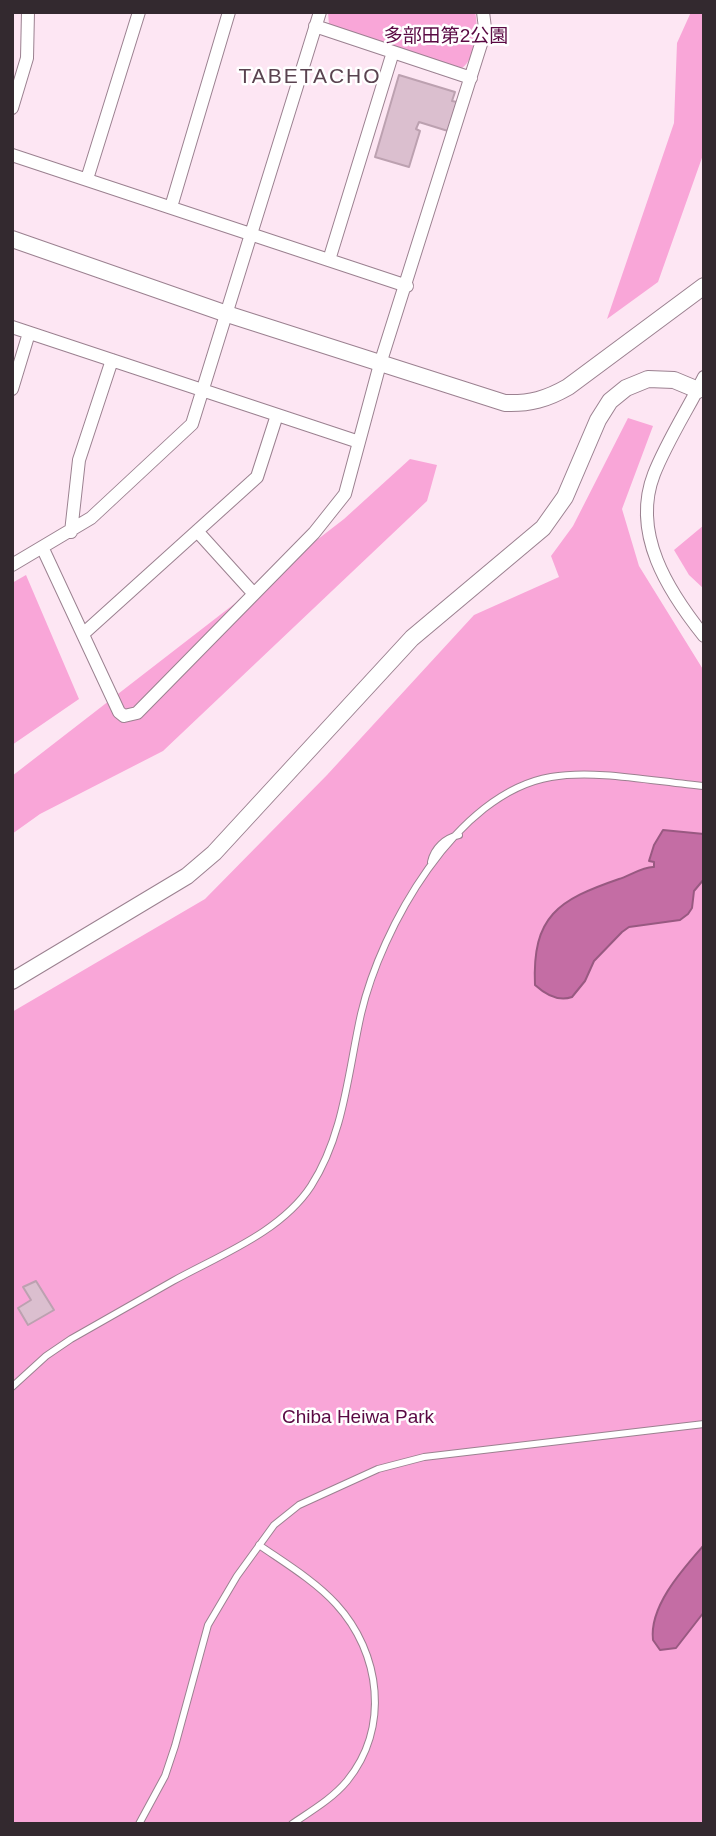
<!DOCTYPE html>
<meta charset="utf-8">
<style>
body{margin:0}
#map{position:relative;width:716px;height:1836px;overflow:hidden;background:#fde6f3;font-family:Arial,sans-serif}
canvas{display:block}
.frame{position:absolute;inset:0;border:14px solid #33292f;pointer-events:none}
</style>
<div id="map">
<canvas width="716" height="1836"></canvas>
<div class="frame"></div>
</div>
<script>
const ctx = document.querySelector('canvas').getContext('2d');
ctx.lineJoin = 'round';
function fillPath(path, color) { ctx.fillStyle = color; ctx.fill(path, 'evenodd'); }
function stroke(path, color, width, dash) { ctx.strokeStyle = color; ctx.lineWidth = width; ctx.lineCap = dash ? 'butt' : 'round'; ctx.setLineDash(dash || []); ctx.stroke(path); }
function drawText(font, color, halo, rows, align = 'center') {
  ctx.font = font + ' Arial,"Noto Sans JP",sans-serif'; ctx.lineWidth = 5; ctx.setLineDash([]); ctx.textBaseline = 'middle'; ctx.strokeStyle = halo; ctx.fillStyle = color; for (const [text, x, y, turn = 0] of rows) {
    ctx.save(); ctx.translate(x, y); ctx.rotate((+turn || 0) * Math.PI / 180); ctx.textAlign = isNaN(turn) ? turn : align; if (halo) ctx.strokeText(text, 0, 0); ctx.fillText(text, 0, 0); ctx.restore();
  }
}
fillPath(new Path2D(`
 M328,12H475C479,28 476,58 462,68L329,25Z
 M691,12H704V152L658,282L607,319L674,123L677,43Z
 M628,418L653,426L622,509L639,566L704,671V1824H12V1012L205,899L327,775L474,615L559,577L551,556L573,526Z
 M410,459L437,465L427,501L163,751L40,814L12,834V776L344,519Z
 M704,525V589L689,575L674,550Z
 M26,575L79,699L12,745V583Z`), '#f9a6d8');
const water = new Path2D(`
 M663,830L704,834V879L694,891L692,908L688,914L680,920L629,927L622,932L594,961L585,981L572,997C558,1002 546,995 535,985C532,916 558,900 619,879C629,876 644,866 654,867V862L649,861L654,845Z
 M704,1545V1612L676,1648L660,1650L653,1640C649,1606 683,1569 704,1545Z`);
fillPath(water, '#c46da4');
stroke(water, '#985981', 2);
const building = new Path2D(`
 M399,75L455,92L452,101L457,102L448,131L419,122L416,129L420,131L409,167L375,157Z
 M36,1281L54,1310L28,1325L18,1308L31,1300L23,1287Z`);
fillPath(building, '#dbbfcf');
stroke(building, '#bca1b0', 2);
const service = new Path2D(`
 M431,862C434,848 445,838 459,835
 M12,1387L46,1356L71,1339C105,1320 139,1300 173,1281C220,1255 281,1232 311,1186C344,1135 348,1072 361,1014C381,928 456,793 551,777C596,769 657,782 704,786
 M259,1545C285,1563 315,1581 336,1604C381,1653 390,1728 347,1781C332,1799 311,1811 292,1824
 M139,1824L165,1776L175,1746L208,1625L237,1576L274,1525L299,1505L378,1469L424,1457L704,1424`);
const minor = new Path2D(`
 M315,26L471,78
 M12,108L27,58L28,12
 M12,155L407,286
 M87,179L139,12
 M171,207L229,12
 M329,260L393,52
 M12,327L359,442
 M704,377C688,409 667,441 654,474C631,533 668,591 704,636
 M12,389L29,333
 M197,531L254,594
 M71,532L79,460L112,360
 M43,549L119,712L124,716L137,713L314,533L345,494L380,364L482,41L485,28L483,12
 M12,565L91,518L192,424L320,12
 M83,634L257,477L277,415`);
const tertiary = new Path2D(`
 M12,239L227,314L505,403C530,404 547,399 568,387L704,286
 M12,981L187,876L214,853L412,638L543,528L565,497L598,420L610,401L626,388L648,379L674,380L698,390`);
stroke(service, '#9b8190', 8);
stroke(minor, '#9b8190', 14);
stroke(tertiary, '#9b8190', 18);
stroke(service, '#fff', 6);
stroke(minor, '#fff', 12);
stroke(tertiary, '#fff', 16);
drawText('19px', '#5a0943', '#fff', [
 ["多部田第2公園",446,37],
 ["Chiba Heiwa Park",358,1418]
]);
ctx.letterSpacing = '2px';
drawText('21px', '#5a4350', '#fff', [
 ["TABETACHO",310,77]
]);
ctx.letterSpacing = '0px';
</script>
